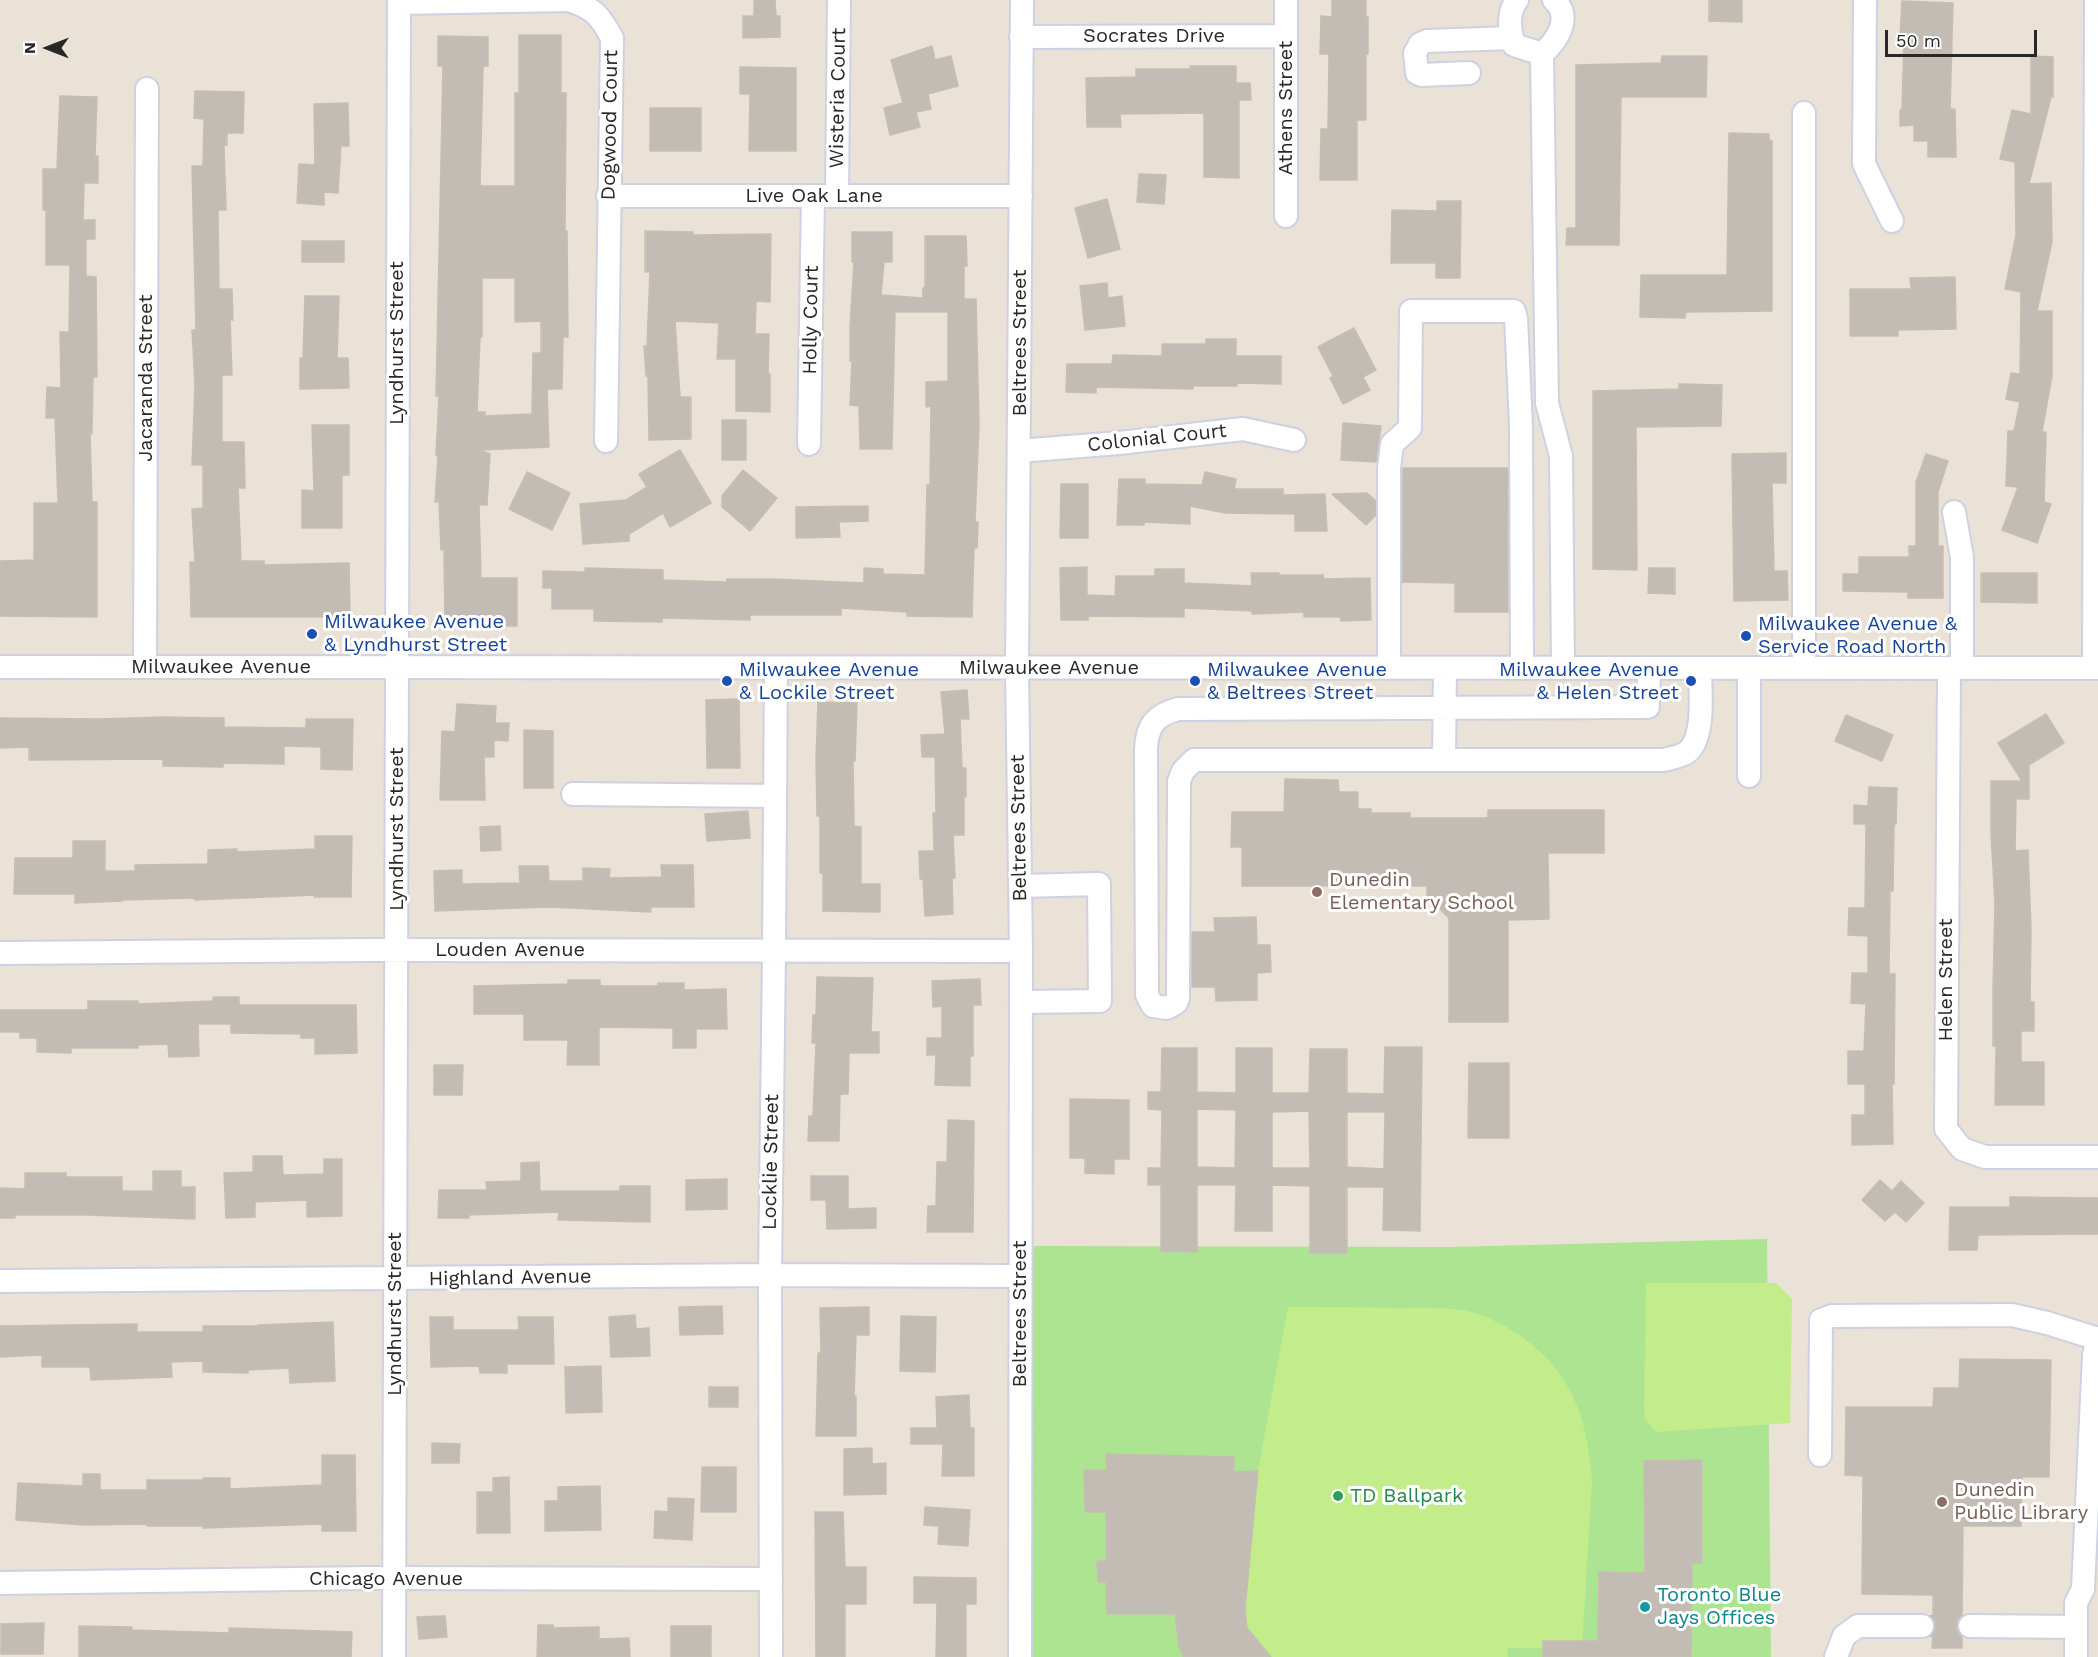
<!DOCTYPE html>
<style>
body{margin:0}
#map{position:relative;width:2098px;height:1657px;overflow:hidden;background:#ebe2d7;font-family:"Work Sans",sans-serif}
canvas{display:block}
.north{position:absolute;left:18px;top:18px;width:60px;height:60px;-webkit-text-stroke:4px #fff;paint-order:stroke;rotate:270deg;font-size:16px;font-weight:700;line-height:24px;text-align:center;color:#272727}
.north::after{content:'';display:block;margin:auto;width:21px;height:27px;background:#272727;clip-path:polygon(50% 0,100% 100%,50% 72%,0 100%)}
.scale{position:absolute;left:1885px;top:30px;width:152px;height:27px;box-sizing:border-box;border:3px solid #272727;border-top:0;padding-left:8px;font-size:18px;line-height:21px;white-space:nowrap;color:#272727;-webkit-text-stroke:4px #fff;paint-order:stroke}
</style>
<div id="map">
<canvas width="2098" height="1657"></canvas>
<div class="north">N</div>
<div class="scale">50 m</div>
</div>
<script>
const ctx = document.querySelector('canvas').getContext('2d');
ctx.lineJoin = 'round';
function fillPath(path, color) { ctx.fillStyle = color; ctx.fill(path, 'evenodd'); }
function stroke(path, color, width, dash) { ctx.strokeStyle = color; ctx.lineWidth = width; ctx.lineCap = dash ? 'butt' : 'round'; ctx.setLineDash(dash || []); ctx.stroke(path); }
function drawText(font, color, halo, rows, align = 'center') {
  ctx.font = font + ' "Work Sans",sans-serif'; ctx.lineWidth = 6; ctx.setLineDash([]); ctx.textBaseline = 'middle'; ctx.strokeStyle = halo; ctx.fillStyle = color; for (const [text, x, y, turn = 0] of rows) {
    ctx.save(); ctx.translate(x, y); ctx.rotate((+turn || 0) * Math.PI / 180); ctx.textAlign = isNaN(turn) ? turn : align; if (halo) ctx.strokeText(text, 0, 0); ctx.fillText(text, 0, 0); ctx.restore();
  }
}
fillPath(new Path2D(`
 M1767,1239L1771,1657H1032V1259L1034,1246L1449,1247Z`), '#ade491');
fillPath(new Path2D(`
 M1646,1283H1776L1792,1299L1790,1423L1656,1432L1644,1418Z
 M1288,1307C1324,1307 1361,1307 1397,1308C1418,1308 1440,1307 1461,1310C1478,1312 1493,1320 1508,1328C1569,1365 1587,1412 1592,1480L1582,1649L1507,1648L1508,1657H1184L1179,1647L1175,1614H1107L1106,1583L1098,1582L1097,1561L1106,1560V1512H1085L1084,1470H1107L1106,1454L1234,1457V1472L1258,1471Z`), '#c3ec8b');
const building = new Path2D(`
 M754,0H775L776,16H780V37L743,38V16H754Z
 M1332,0H1366V17H1368V54H1366V120H1357V180H1320L1321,129H1328L1329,54H1320L1321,16L1332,17Z
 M1709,0H1742V22L1709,21Z
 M1902,1L1953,3L1950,109H1955L1956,157H1928V141H1914V125L1900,126V110H1902L1904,38H1900Z
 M519,35H561V93H566L565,231H567L568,337H563L562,389H547L549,447L480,450L490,454L487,505H479L481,578H517V626H445L444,549L441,550L439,502H435L438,456L436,455L439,396H436L443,66H438V36L488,37V66H483L480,186H515V93H519ZM482,278H515V322L541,321V353H533L532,414L485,416V412H477L480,337H482Z
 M932,46L935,60L951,56L958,86L928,94L931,109L916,112L920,127L890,135L884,108L903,103L891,60Z
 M1662,56H1707L1706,97H1621L1619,245H1566L1567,228H1576V65L1661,63Z
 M2031,56L2053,57V97H2051L2029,184L2051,183L2052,242L2037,311H2052V376L2042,432H2046L2044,502L2051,504L2037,543L2002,530L2018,487L2006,486L2008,431H2014L2020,402L2006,399L2011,373L2020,374L2021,292L2005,289L2016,235L2015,162L2000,159L2012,110L2031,114Z
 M1190,66H1236V83H1250L1251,100H1239V178L1204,177V113L1120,114L1121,127H1087L1086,78L1136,77V69H1191Z
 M740,67L796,68V151H749L750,94H740Z
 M195,91L244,92L243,133H227V145H224L226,210H218L219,289H232L233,320H230L232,375H222V442H244L245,488H238L241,561H264V565L349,563L350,617H191L190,562H195L192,509L203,508V465H192L195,385L192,330H196L192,166H203L204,119L194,118Z
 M60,96L97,97L95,156H98V183H84L83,220H95V239H86V276L96,277L97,377H93L92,434L90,433L92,502H97V617L0,616V561L34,560V503H58L55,418H46L47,387L61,388L60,332H69L70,265H46V210H43V169H57Z
 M348,103L349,146H341L338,193L324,192V205L297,203L299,164L315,165L314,104Z
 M650,108H701V151H650Z
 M1729,133L1769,134V140L1772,141V311L1686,312L1685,318L1640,317L1641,275H1727Z
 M1139,174L1166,175L1164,204L1137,202Z
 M1107,199L1120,249L1088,258L1075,208Z
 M1437,201H1461L1460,278H1436V263H1391L1392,210L1437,211Z
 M645,231L693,232V235L771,234L770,302L756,301L755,334H769L768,374H770V412L736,411V359H717L719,323L675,321L680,397H691V439L649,440L648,376H646L644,346H647L650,272H645Z
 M852,232H892V262H884L881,295L923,298V288H925V236H966L967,266H964V299H976L979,425L975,522H978L977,548H974L972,617L907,616V612L841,608V615H750V620L662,618V622L594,621V609H552V588H543V571L585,572V568L663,570V580L727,582V579H773L864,583V568L883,569V574L925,575L927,485H930L931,406L926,407V382L948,381V312H895L892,449H860L859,406L850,405L852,361H850V327L854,262H852Z
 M302,241H344V262H302Z
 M1955,277L1956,329L1898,330V336H1850V289H1911L1910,278Z
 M1107,283L1108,298L1122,296L1125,326L1085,330L1080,286Z
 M305,296H339L337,358H348L349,388L300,389V358H303Z
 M1354,328L1376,370L1363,377L1370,390L1343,404L1330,378L1333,376L1318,347Z
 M1206,339H1236V356H1281V384L1237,383V386H1193V389L1096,387V393L1066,392L1067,364H1112L1113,355L1162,356V344H1206Z
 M1679,384L1722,385L1721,426L1636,427L1637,570L1593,569V391L1679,389Z
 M722,420H746V460H722Z
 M1343,423L1381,426L1376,462L1341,460Z
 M312,425H349V475H342V528H302V490L314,491Z
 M680,450L711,503L670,527L663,513L629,534V541L583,544L580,504L626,500L647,487L639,474Z
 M1786,453V483H1772L1774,571H1787L1788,600L1734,601L1732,454Z
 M1926,454L1948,461L1938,492V546H1943V598H1908V592L1843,591V574H1859V557H1909V546H1916V482Z
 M1403,468H1508V612H1455V583L1402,582Z
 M743,470L777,498L750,531L722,507V496Z
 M527,472L570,493L552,530L509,509Z
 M1205,472L1236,479L1234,489H1283V495L1325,494L1327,531H1295V514L1225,513L1190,506V524L1144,522V525H1117L1119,479H1145V484L1202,485Z
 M1061,484H1088V538H1060Z
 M1367,493L1376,501V515L1366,525L1332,494Z
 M868,506V521L839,522L840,537L796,538V507Z
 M1087,567V595L1115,596L1116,576H1155V569H1184V583L1252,586L1251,573H1279V575H1323L1324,579L1370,578L1371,620L1341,621L1340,617H1304V612L1252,614V611L1184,608V617L1088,616V620H1061L1060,568Z
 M1649,568H1675V594L1648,593Z
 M1981,573H2037V603L1981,602Z
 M967,690L969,719H960L962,768H966V797H964V835H953L955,878H952L953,914L925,916L923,879H920L919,851H934L933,813H936L935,757H922L921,735L945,734L941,692Z
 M739,699L740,768H707L706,700Z
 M818,702L857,703L855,761H853L854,826L861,827V884H880V912L823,911V873H820V816H817L816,759Z
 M457,704L496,706L495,723H509L508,741L494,740V757H484L485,800H440L442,731L455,732Z
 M2046,714L2064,743L2029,765V799H2016L2015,851L2028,850L2031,929L2030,1002H2034V1031H2021V1062H2044V1105H1995L1996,1046H1993V989L1995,904L1991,833V781H2022L1998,743Z
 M1846,715L1893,735L1882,761L1835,741Z
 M163,717L224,718V727L306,728V719H353L352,770L321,769V747L284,746V764L223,763V767L163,766V759L29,760V747L0,748V718L98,719Z
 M524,730L553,731V788H524Z
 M1285,779L1338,780L1339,792H1358V809H1371V813H1410V818H1488V810H1604V853H1548L1549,919L1508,920V1022H1449V918L1427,896V886H1242V847H1231L1232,812H1284Z
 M1869,787L1897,788L1896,824H1894L1893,891H1890L1889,974H1895L1894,1084H1892L1893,1144L1852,1145V1115H1865V1084H1848V1051H1864L1866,1004L1851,1003L1852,973H1868V936L1848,935L1849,908H1865L1866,824H1854V805L1868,806Z
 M748,811L750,838L707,841L705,814Z
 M500,826L501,850L481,851L480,827Z
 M315,836H352L351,897H314L315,895L195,900L194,898L122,900V901L75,903V894H14L15,858H73V841H105V871H135V865L208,864V850L237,849V852L315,849Z
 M661,865H693L694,907H651V912L549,907L435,911L434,871L462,870V884L520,883L519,866H548L549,881H583V868L610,869L609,878L662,877Z
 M1256,917L1257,945H1270L1271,972L1257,973V1000L1216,1001L1215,987H1192V932H1215L1214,918Z
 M817,977L873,978L871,1032H879V1053H849L848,1094H840L839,1141H808L809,1116H813L816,1043H812L813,1015H816Z
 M980,979L981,1005H973V1056H970V1086L935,1085L936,1055H927V1038H942V1006L933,1007L932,981Z
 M568,980H600V986H658V983H684V990L726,989L727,1029H696V1048H673V1028L599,1027V1065H567L568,1040H524V1014H474V986L568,984Z
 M213,997H239V1005H356L357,1053L315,1054V1038H301V1034L231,1033V1024H198L199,1056L169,1057L168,1044L138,1045V1048H71V1053L37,1052V1038H20V1032H0V1010H88V1001H138V1004L213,1001Z
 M1385,1047H1422L1420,1231L1383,1230L1384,1187H1347V1253H1310V1186L1272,1185V1231H1235L1236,1185H1197V1252L1161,1251V1185H1148V1168H1161L1162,1110L1148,1109V1092H1161L1162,1048H1197V1092L1236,1093V1048H1272V1093H1309L1310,1049H1347V1093L1384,1094ZM1197,1109L1236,1110L1235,1168L1197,1167ZM1309,1111L1310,1168H1272V1112ZM1347,1112H1385L1384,1169L1347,1167Z
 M1469,1063H1509V1138H1468Z
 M434,1065H463L462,1095H434Z
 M1070,1099L1129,1100V1159H1114V1174L1085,1173V1158H1070Z
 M948,1120L974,1121L973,1232H927L928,1206H936L937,1162H947Z
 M253,1156H282L283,1175L324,1174V1159H342V1216L307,1217V1200L255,1202V1217L226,1218L224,1173L253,1172Z
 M539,1162L540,1191H620V1186H650V1222L558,1220L559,1212L469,1215V1218H438L439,1190H487L486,1182L521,1181V1163Z
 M153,1171H181V1187H195V1219L89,1215H15V1218H0V1188L25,1189V1173H66V1177H122V1191H153Z
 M811,1176H848V1209L876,1208V1228L827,1229L826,1200H811Z
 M727,1179V1209L686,1210V1180Z
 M1880,1180L1892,1191L1901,1181L1924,1203L1906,1222L1895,1212L1885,1221L1862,1200Z
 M2010,1197L2098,1198V1234L1978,1235L1977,1250H1949L1950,1207H2010Z
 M722,1306L723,1334L680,1335L679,1307Z
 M869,1307V1335H856L854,1396H856V1436H816L818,1353H821L820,1308Z
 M635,1315L636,1329L649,1328L650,1356L611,1357L609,1317Z
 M901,1316L936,1317L935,1372L900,1371Z
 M430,1317H453V1330H519L518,1317H553L554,1364H507V1373H480L479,1366L431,1367Z
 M333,1322L335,1381L290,1383L289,1368L248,1370V1373L203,1372V1361L171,1362L172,1377L91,1380L90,1367H42V1355L0,1357V1326L137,1324V1332H203V1326H258V1325Z
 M1960,1359L2051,1360L2049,1477H2022L2021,1526H1963L1962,1615L1958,1620L1957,1626L1962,1637V1648H1932L1933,1634L1935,1627L1933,1618V1595L1862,1594L1863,1476L1845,1475L1846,1407H1933L1934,1388H1959Z
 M601,1366L602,1412L566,1413L565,1367Z
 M709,1387H738V1407H709Z
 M969,1395L970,1428H974V1476H942L943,1444H911V1428H937L936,1397Z
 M432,1443L460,1444L459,1463H432Z
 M872,1448V1464L886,1463V1494L844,1495V1449Z
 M1106,1454L1234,1457V1472L1258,1471L1245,1609L1247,1628L1271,1657H1184L1179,1647L1175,1614H1107L1106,1582H1098L1097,1561H1106V1512H1085L1084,1470H1107Z
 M322,1455H355L356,1531H322V1524L203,1528V1526H147V1524L84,1525L16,1520L18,1483L83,1486V1474H100V1490H147V1480H203V1478H230V1489L322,1485Z
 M1702,1460V1563H1692L1691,1657H1543V1641H1598L1599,1572L1645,1573L1644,1461Z
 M702,1467H736V1512H701Z
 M509,1477L510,1533H477V1492H493V1478Z
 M600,1486L601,1530L545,1531V1501H558V1487Z
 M668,1498L694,1499L692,1540L654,1538L655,1511L668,1512Z
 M925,1507L970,1510L968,1546L938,1544L939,1526L924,1525Z
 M815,1512H843L845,1567H866V1604H845V1657H816Z
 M914,1577L976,1578V1604H966V1657H936L937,1603H914Z
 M445,1616L447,1637L419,1639L417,1617Z
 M44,1623L43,1654H1V1624Z
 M538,1625H553V1628L599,1627V1639L629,1638L630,1657H537Z
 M79,1626L132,1627V1630L229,1633V1628L352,1632L351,1657H79Z
 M671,1626H711V1657H671Z`);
fillPath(building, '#c2bcb4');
stroke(building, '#c6beb1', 1.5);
stroke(new Path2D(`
 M1922,1626H1970`), '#c4bdb4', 22, [22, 11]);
const minor = new Path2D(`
 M1517,0C1507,13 1509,29 1514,45L1542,54
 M1865,0L1864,164L1892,221
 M399,3L569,0C594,9 599,14 612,38L606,441
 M1021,37L1286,36
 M1542,54L1547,403L1561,456L1563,668
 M1542,54C1557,41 1573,17 1554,0
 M1469,73L1421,75L1417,73L1415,53L1420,44L1427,41L1512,38
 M608,196H1021
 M837,196L839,0
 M1286,216V0
 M809,444L813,196
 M1019,451L1119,443L1243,429L1294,440
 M1954,512L1962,557V668
 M0,667L2098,668
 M145,667L147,89
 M1389,668V468L1392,444L1410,428L1411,311H1514L1516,318L1521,426L1522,668
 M1649,668L1648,707L1178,709C1155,715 1147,726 1146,749L1147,995L1153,1006L1167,1008L1176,1003L1178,998L1179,781L1183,771L1194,760H1664C1671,758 1679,757 1686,753C1706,739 1700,690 1700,668
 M1749,668V776
 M1804,668V113
 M1949,668L1946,1129L1962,1149L1985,1157H2098
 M2094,668L2096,0
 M1444,760L1445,668
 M573,794L775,796
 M1020,886L1099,884L1100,1001L1021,1002
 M0,953L370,950L1021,951
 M0,1281L770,1275L1020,1276
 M1820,1455L1821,1320L1832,1316L2012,1315L2047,1323L2098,1339
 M0,1583L370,1578L771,1579
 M1970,1626L2076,1627
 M394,1657L399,0
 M771,1657L770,1275L774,951L776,668
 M1020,1657L1021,951L1017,668L1022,0
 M1836,1657L1844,1636L1858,1626H1922
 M2076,1657V1603L2083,1589L2094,1355L2098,1338`);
stroke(minor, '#cdd1e1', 26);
stroke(minor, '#fff', 22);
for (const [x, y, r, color] of [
 [312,634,6,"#1a4fb4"],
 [1746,636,6,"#1a4fb4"],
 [727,681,6,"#1a4fb4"],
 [1195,681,6,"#1a4fb4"],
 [1691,681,6,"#1a4fb4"],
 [1317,892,6,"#8d6e63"],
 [1338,1496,6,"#2e9e5b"],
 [1942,1502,6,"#8d6e63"],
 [1645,1607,6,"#0f9aa8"]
]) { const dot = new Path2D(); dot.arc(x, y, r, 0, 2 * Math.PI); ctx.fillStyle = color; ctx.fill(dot); stroke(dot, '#fff', 2); }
drawText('20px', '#272727', '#fff', [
 ["Socrates Drive",1154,36],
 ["Wisteria Court",838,98,-89],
 ["Athens Street",1286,108,-90],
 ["Dogwood Court",610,125,-89],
 ["Live Oak Lane",814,196],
 ["Holly Court",811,320,-89],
 ["Lyndhurst Street",397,343,-90],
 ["Beltrees Street",1020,343,-90],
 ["Jacaranda Street",146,378,-90],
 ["Colonial Court",1157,438,-6],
 ["Milwaukee Avenue",221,667],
 ["Milwaukee Avenue",1049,668],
 ["Beltrees Street",1019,828,-91],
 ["Lyndhurst Street",397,829,-90],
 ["Louden Avenue",510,950],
 ["Helen Street",1946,980,-90],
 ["Locklie Street",771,1162,-89],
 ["Highland Avenue",510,1278,-1],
 ["Lyndhurst Street",395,1314,-90],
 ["Beltrees Street",1020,1314,-90],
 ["Chicago Avenue",386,1579]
]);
drawText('20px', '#164399', '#fff', [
 ["Milwaukee Avenue",324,622],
 ["& Lyndhurst Street",324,645],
 ["Milwaukee Avenue &",1758,624],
 ["Service Road North",1758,647],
 ["Milwaukee Avenue",739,670],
 ["& Lockile Street",739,693],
 ["Milwaukee Avenue",1207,670],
 ["& Beltrees Street",1207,693],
 ["Milwaukee Avenue",1679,670,"right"],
 ["& Helen Street",1679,693,"right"]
], 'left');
drawText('20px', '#785e54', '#fff', [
 ["Dunedin",1329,880],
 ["Elementary School",1329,903],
 ["Dunedin",1954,1490],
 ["Public Library",1954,1513]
], 'left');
drawText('20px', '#27864d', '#fff', [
 ["TD Ballpark",1350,1496]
], 'left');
drawText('20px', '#0d838f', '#fff', [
 ["Toronto Blue",1657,1595],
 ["Jays Offices",1657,1618]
], 'left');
</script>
